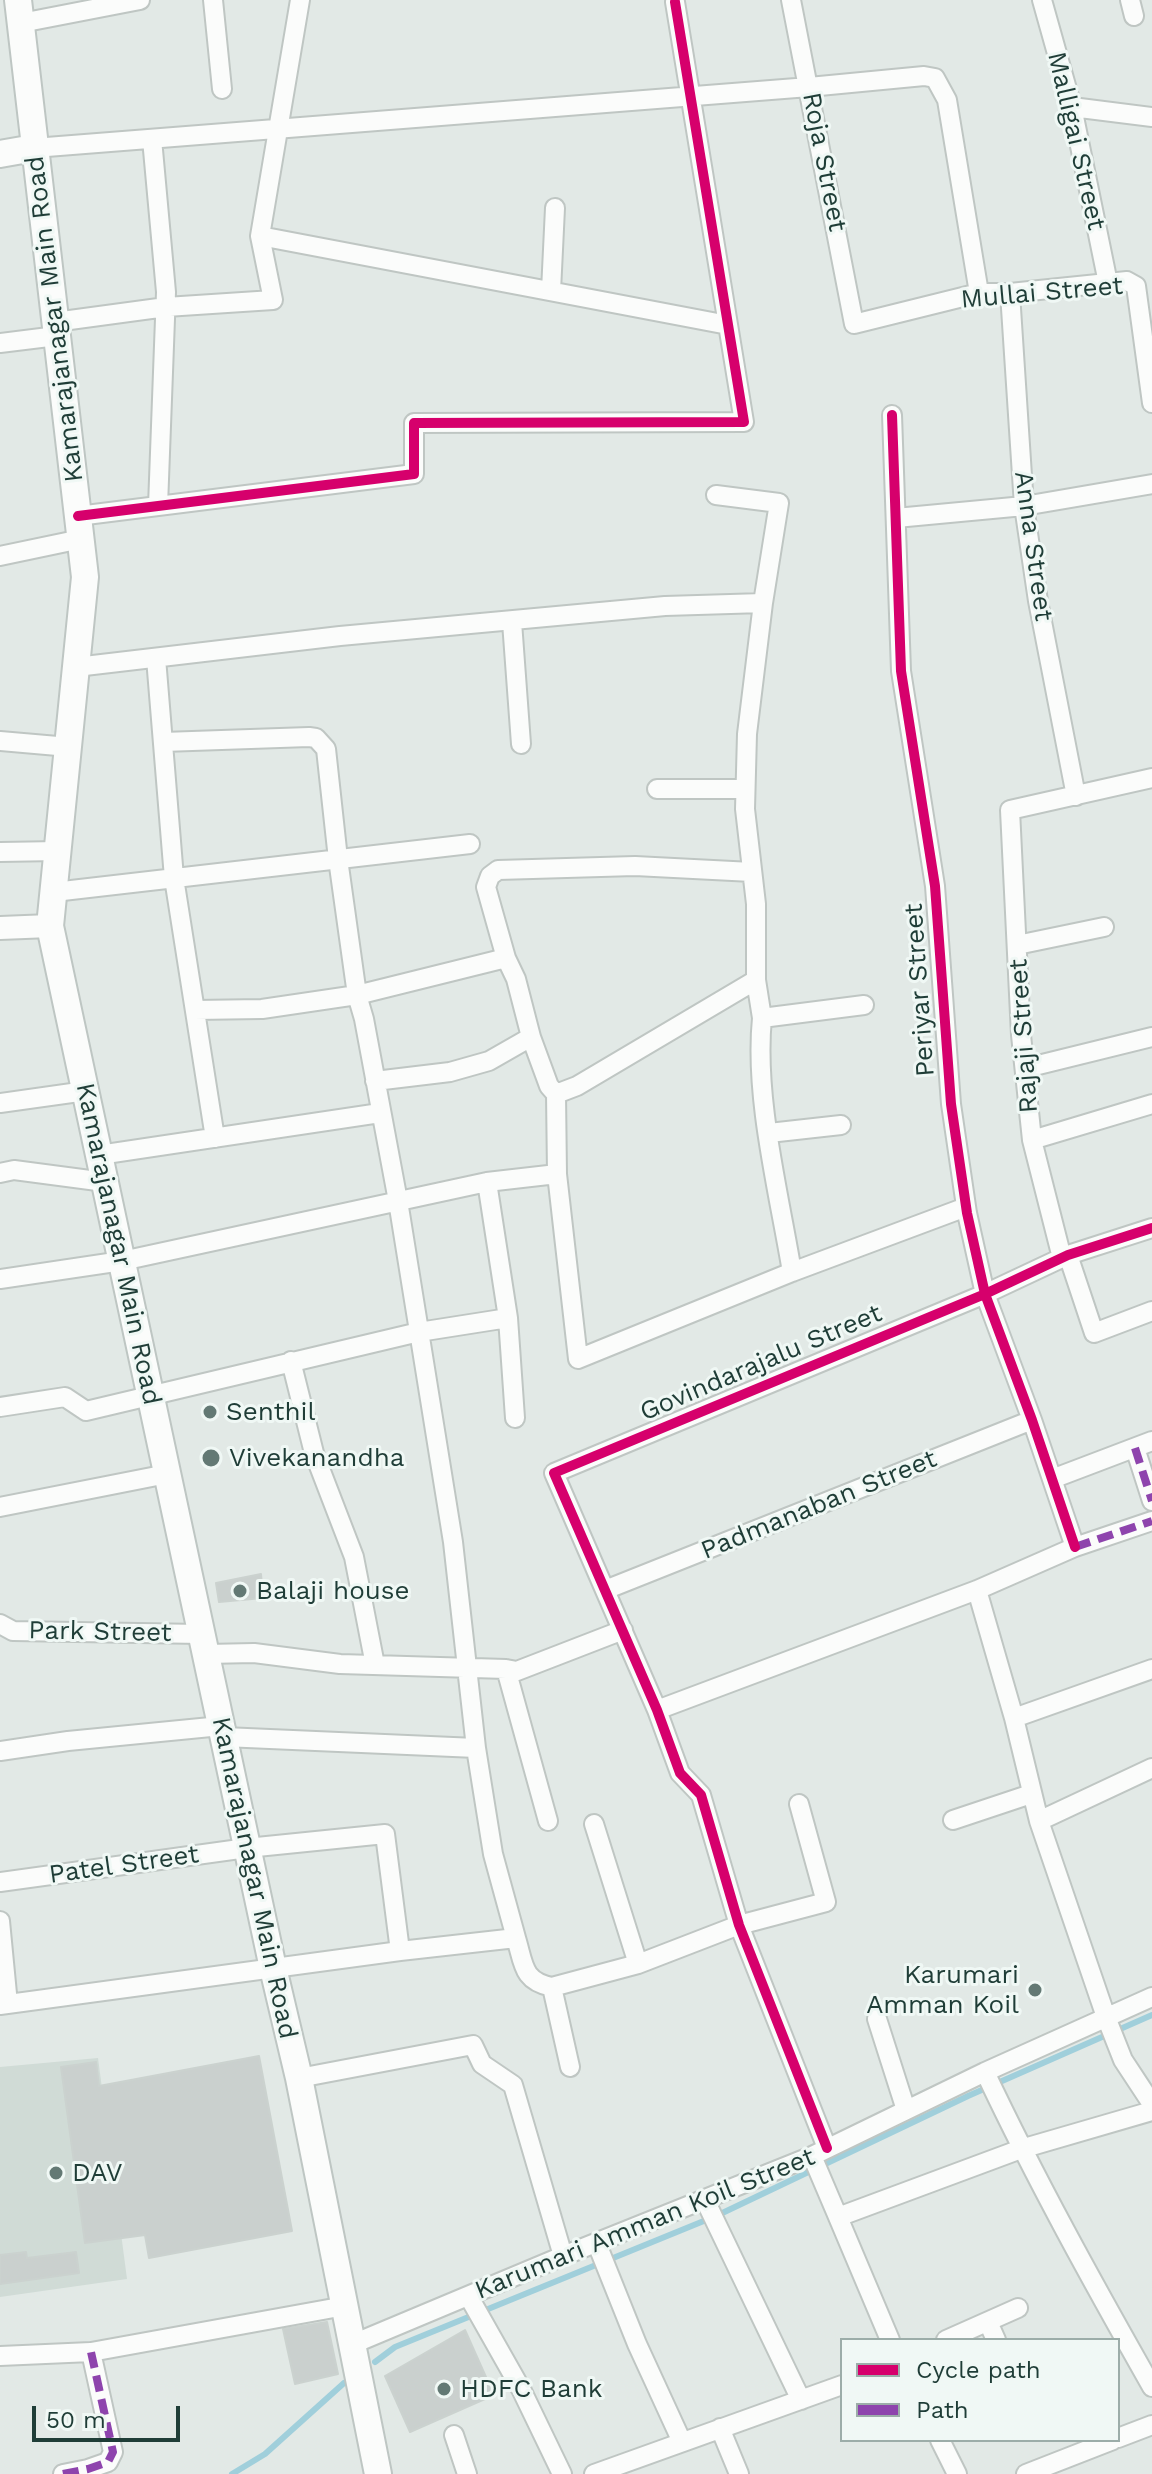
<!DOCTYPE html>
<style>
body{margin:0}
#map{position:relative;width:1152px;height:2474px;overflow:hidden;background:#e2e9e6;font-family:"Work Sans",sans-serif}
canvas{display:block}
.legend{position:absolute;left:840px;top:2338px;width:280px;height:104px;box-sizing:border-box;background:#f0f8f5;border:2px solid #9cada9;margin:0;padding:10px 14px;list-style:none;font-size:24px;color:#1f3d37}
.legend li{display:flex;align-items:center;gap:16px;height:40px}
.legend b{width:40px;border:2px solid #9cada9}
.scale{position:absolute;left:32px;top:2406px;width:148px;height:36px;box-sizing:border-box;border:4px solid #1f3d37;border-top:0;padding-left:10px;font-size:24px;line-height:28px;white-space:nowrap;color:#1f3d37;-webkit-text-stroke:6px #f0f8f5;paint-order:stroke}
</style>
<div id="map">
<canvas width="1152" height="2474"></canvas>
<ul class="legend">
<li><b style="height:10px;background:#d6006c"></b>Cycle path</li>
<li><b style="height:10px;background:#8e44ad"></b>Path</li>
</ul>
<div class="scale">50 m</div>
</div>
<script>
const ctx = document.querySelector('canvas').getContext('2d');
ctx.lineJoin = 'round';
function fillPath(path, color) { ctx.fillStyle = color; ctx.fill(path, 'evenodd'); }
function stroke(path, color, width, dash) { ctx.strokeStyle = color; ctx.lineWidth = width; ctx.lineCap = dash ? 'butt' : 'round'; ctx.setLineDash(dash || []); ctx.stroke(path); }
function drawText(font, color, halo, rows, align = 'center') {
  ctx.font = font + ' "Work Sans",sans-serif'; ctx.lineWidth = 6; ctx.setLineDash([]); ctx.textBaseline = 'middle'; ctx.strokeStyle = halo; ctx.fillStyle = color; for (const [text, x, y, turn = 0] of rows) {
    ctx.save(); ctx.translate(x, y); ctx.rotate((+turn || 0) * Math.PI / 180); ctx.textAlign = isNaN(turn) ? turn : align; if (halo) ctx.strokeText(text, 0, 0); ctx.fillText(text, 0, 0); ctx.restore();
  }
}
fillPath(new Path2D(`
 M98,2058L127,2279L0,2297V2067Z`), '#d0dbd6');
stroke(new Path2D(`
 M375,2362L395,2347L716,2216L968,2096L1152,2015
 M232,2474L265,2454L344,2383`), '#a0cfdb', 6);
const building = new Path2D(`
 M261,1574L263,1598L219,1602L216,1583Z
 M259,2056L292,2231L149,2258L145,2235L85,2243L61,2067L96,2062L99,2086Z
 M26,2252L27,2258L76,2252L79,2273L0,2284V2255Z
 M327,2322L338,2374L295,2384L283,2329Z
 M465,2330L494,2395L410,2432L385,2376Z`);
fillPath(building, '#cad0ce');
stroke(building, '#cbd2cf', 2);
const minor = new Path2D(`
 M213,0L222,89
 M791,0L854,324L979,293H1010L1127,281L1136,286L1152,403
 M1042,0L1072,107L1108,283
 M1130,0L1134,16
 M21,23L140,0
 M1072,107L1152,117
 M152,139L166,292L158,506
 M34,148L809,87L924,76L935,78L947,100L979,293
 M260,236L728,325
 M551,291L555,208
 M1010,293L1024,506L1038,601L1076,796
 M55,322L166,307L273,300L260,236L300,0
 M0,343L57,336
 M892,415L901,671L935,886L951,1104L967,1213L985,1294L1032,1420L1075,1547
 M78,516L414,474V423L744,422L675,2
 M896,518L1024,506L1152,484
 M0,556L81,539
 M763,603L747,734L745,809L756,904V980L762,1018L864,1005
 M512,622L521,744
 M156,658L174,878L215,1138
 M76,667L340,636L665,606L763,603L779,503L716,495
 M0,741L69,747
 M163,742L309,737L316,738L326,749L338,859L357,995L506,958
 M657,789H745
 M0,852L58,851
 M752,872L635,866L498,870L490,876L486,887L506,958L516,979L531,1037L549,1086L556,1094L577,1086L756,980
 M54,892L470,844
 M1017,945L1104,927
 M195,1010L262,1009L357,995L364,1019L398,1201L453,1542L476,1748L493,1854L516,1938
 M762,1018C754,1097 779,1193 792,1272
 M1026,1068L1152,1037
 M375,1081L450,1072L489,1061L531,1037
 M556,1094L557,1174L578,1359L792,1272L966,1207
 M0,1103L86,1091
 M769,1133L841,1125
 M1032,1140L1152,1104
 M99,1155L380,1113
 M0,1173L14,1170L105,1182
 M487,1182L508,1318L515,1418
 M1068,1255L1094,1333L1152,1311
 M1062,1258L1032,1140L1021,1035L1010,810L1152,778
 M0,1279L122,1261L487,1182L557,1174
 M291,1361L314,1453L354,1557L375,1665
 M0,1407L65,1397L86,1411L419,1332L508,1318
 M1135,1448L1152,1501
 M1052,1479L1152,1441
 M0,1507L167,1474
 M605,1590L1032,1420
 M977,1590L1014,1718L1039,1821L1106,2017L1123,2060L1152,2104
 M0,1624L13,1631L202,1634
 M206,1654L254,1653L340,1664L506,1669L517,1671L623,1630
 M506,1669L548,1821
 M657,1710L977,1590L1075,1547L1152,1521
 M1014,1718L1152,1669
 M224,1737L476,1748
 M0,1751L68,1741L221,1726
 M953,1820L1031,1794
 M1039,1821L1152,1768
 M594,1824L638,1964
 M0,1882L247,1848L385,1834L400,1951L0,2005
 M0,1921L8,2004
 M400,1951L516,1938C524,1964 522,1981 552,1987L570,2067
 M552,1987L638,1964L739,1925L826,1902L799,1804
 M877,2019L906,2110
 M985,2072C1036,2180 1093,2283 1152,2387
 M299,2078L473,2045L482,2064L513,2085L563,2256
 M827,2148L739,1925L701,1795L680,1773L657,1710L554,1473L985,1294L1068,1255L1152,1228
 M812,2156L838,2217L1021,2149L1152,2111
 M705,2200L801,2400
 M838,2217L890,2340
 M597,2244L637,2344L682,2442
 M469,2297L521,2389L562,2474
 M988,2322L996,2340
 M946,2340L1018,2308
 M353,2344L563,2256L812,2156L985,2072L1152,1997
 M0,2356L91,2352L345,2306
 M720,2428L739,2474
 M454,2435L467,2474
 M1118,2438L1152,2425
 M940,2440L957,2474
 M63,2474L88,2469L108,2462L113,2452L91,2352
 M594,2474L842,2385
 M1026,2474L1113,2440`);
const tertiary = new Path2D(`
 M0,928L50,926`);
const secondary = new Path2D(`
 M18,0L85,577L50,926L273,1968L299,2078L378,2474
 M0,154L34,148`);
stroke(minor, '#bfc6c3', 22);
stroke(tertiary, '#bfc6c3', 26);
stroke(secondary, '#bec6c3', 30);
stroke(minor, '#fbfcfb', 18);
stroke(tertiary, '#fbfcfb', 22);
stroke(secondary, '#fbfcfb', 26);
stroke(new Path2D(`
 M1135,1448L1152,1501
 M1075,1547L1152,1521
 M63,2474L88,2469L108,2462L113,2452L91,2352`), '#8e44ad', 8, [16, 8]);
stroke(new Path2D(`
 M892,415L901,671L935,886L951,1104L967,1213L985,1294L1032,1420L1075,1547
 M78,516L414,474V423L744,422L675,2
 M827,2148L739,1925L701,1795L680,1773L657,1710L554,1473L985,1294L1068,1255L1152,1228`), '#d6006c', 10);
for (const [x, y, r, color] of [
 [210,1412,8,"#637974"],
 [211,1458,10,"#637974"],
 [240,1591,8,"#637974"],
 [1035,1990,8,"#637974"],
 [56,2173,8,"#637974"],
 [444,2389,8,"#637974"]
]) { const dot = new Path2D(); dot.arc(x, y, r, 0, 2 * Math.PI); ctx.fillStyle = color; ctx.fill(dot); stroke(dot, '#f0f8f5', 3); }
drawText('26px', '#1f3d37', '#f0f8f5', [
 ["Malligai Street",1076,141,77],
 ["Roja Street",824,162,79],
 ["Mullai Street",1042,293,-5],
 ["Kamarajanagar Main Road",55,319,-97],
 ["Anna Street",1033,546,82],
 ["Periyar Street",920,990,-94],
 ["Rajaji Street",1024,1036,-94],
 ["Kamarajanagar Main Road",118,1244,78],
 ["Govindarajalu Street",761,1363,-23],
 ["Padmanaban Street",819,1505,-22],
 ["Park Street",100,1632,1],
 ["Patel Street",124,1865,-8],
 ["Kamarajanagar Main Road",254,1878,78],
 ["Karumari Amman Koil Street",645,2224,-22]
]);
drawText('26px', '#1f3d37', '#f0f8f5', [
 ["Senthil",226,1412],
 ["Vivekanandha",229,1458],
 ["Balaji house",256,1591],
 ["Karumari",1019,1975,"right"],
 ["Amman Koil",1019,2005,"right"],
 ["DAV",72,2173],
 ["HDFC Bank",460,2389]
], 'left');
</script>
